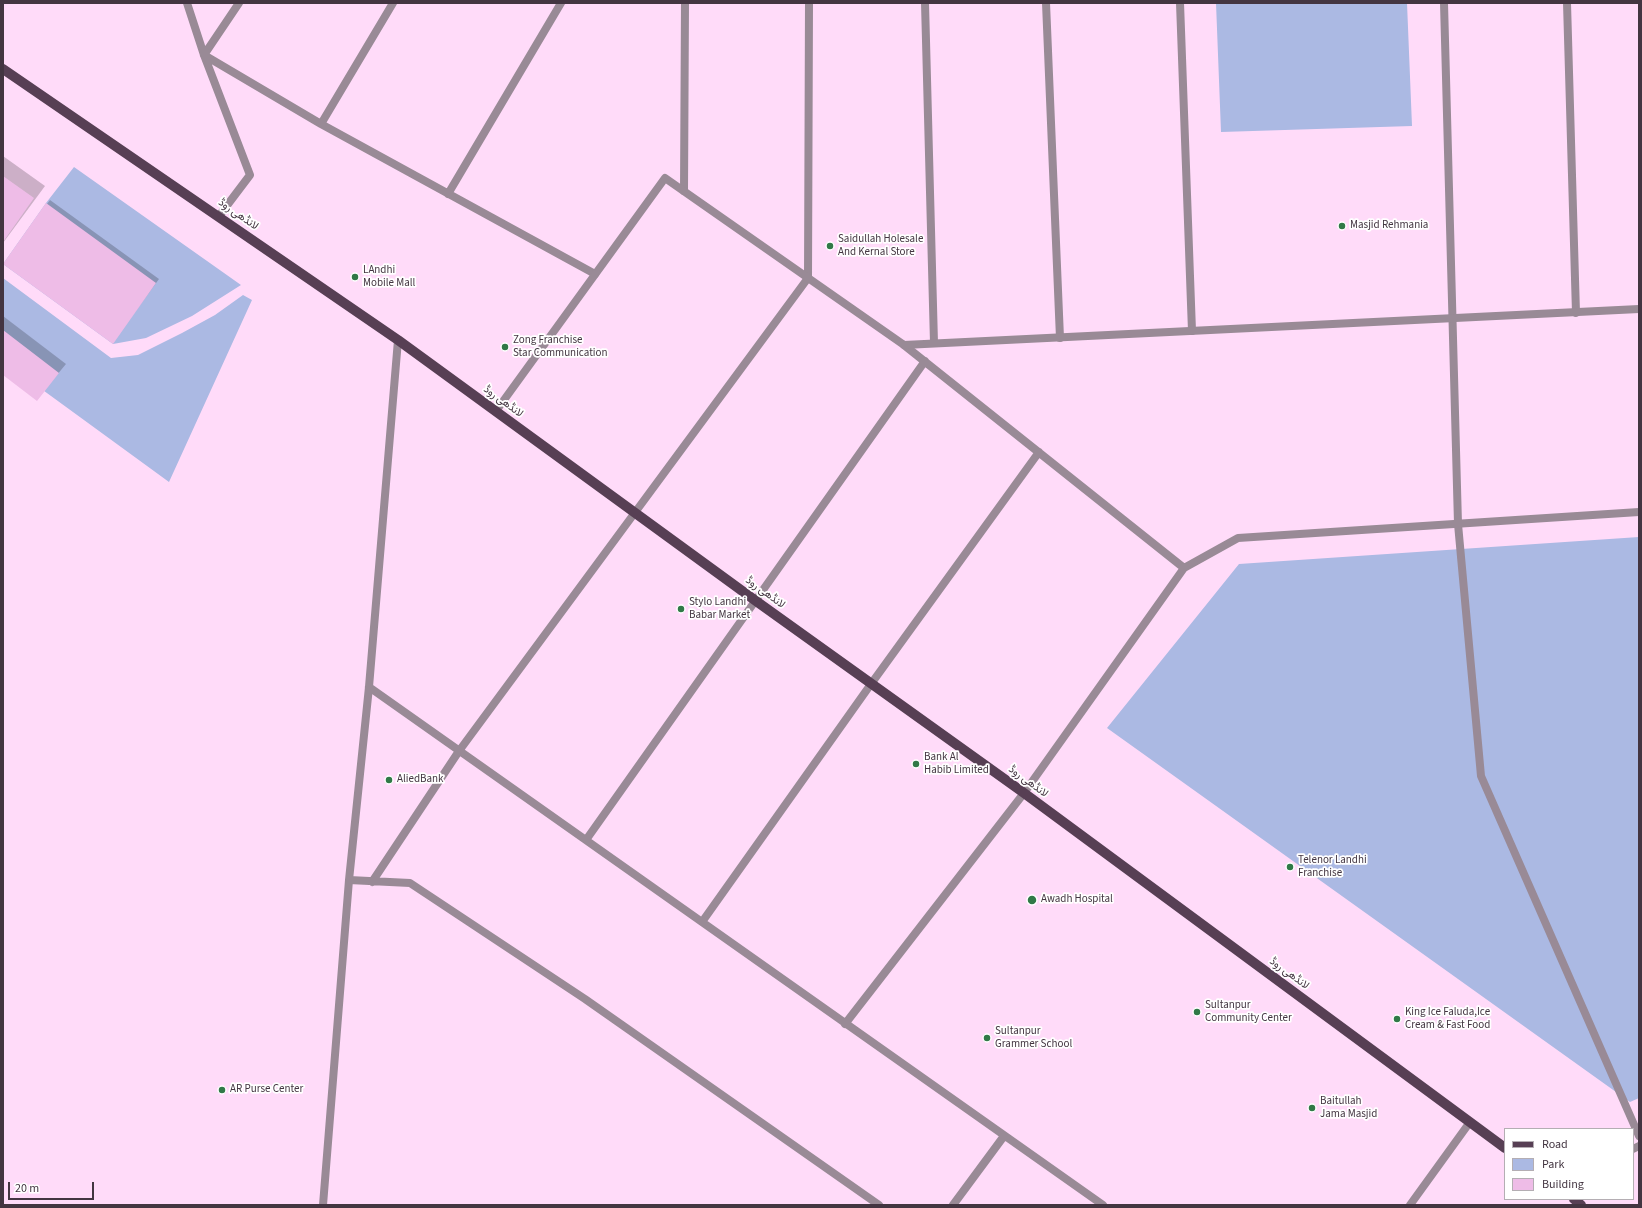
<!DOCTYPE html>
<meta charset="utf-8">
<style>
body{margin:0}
#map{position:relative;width:1642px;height:1208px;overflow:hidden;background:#ffdbf9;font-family:"Source Sans 3",sans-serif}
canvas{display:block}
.frame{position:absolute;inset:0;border:4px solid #433541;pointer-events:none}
.legend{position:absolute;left:1504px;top:1128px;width:130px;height:72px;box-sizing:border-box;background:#fff;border:1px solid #b4aeb3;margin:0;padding:5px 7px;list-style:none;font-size:12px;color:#433541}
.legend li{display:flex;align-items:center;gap:8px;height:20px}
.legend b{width:20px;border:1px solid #b4aeb3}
.scale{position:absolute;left:8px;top:1182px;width:86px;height:18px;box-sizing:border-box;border:2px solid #433541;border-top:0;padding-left:5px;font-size:12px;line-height:14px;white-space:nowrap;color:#433541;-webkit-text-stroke:3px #fff;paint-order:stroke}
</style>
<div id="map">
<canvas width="1642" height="1208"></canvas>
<div class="frame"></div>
<ul class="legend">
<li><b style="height:5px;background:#573f54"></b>Road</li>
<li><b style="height:11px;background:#abb9e3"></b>Park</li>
<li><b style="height:11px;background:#eebce7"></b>Building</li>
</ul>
<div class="scale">20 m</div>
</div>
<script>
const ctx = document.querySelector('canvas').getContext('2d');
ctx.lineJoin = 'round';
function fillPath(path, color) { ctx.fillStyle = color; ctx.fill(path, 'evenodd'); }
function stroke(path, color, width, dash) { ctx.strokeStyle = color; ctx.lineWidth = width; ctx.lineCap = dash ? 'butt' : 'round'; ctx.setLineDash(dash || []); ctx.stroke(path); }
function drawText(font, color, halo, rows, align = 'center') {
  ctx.font = font + ' "Source Sans 3",Vazirmatn,sans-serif'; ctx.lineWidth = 3.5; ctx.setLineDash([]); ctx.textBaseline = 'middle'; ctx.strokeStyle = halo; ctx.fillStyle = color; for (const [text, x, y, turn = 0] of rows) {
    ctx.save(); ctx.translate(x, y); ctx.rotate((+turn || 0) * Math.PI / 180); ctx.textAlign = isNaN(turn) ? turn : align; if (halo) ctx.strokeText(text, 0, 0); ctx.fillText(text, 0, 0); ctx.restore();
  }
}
fillPath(new Path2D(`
 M1216,3H1407L1412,126L1221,132Z
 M74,167L241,285L192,316L146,338L113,344L3,264L46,203Z
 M3,278L111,358L138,355L182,333L215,315L243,295L252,300L169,482L3,361Z
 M1639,537V1098L1630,1102L1107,728L1239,564Z`), '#abb9e3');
fillPath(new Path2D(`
 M3,156L45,186L3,243Z
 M50,200L159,279L113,342L47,204Z
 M3,316L66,364L37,399L3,373Z`), '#0003');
fillPath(new Path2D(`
 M3,176L34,198L3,242Z
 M46,203L156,283L113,344L3,264Z
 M3,330L59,373L37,401L3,375Z`), '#eebce7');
stroke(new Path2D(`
 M1458,524L1481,776L1639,1136`), '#998a96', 8);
stroke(new Path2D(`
 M187,3L204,55L250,175L219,216
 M239,3L204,55L321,124L595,274
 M925,3L934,343
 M1046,3L1060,338
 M1180,3L1192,331
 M1444,3L1458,524
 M1567,3L1576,313
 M321,124L393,3
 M684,191L685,3
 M448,194L561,3
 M904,345L1184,568
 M369,687L1103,1205
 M586,840L925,361
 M349,880L410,883L585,999L879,1205
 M372,882L459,751L808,278L809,3
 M702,922L871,684L1039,452
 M845,1024L1024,793L1184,568L1238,538L1639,512
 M323,1205L349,880L369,687L398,340
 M953,1205L1004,1136
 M1410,1205L1470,1122`), '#998a96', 8);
stroke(new Path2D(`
 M496,411L665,178L904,345L1639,309
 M1633,1149L1639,1146`), '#998a96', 8);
stroke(new Path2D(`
 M3,69L398,340L756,601L1024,793L1505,1148
 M1574,1199L1581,1205`), '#573f54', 10);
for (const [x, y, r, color] of [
 [1342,226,4,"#307947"],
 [830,246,4,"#307947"],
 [355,277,4,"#307947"],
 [505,347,4,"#307947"],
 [681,609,4,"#307947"],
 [916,764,4,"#307947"],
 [389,780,4,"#307947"],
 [1290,867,4,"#307947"],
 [1032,900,5,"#307947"],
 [1197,1012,4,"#307947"],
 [1397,1019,4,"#307947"],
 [987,1038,4,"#307947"],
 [222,1090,4,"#307947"],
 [1312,1108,4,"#307947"]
]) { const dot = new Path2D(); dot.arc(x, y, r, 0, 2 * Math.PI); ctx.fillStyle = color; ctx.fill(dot); stroke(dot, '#fff', 1.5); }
drawText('11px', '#433541', '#fff', [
 ["لانڈھی روڈ",238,215,35],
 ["لانڈھی روڈ",503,402,36],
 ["لانڈھی روڈ",765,593,36],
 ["لانڈھی روڈ",1028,782,36],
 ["لانڈھی روڈ",1289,974,36]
]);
drawText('11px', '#433541', '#fff', [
 ["Masjid Rehmania",1350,226],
 ["Saidullah Holesale",838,240],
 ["And Kernal Store",838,253],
 ["LAndhi",363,271],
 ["Mobile Mall",363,284],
 ["Zong Franchise",513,341],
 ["Star Communication",513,354],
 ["Stylo Landhi",689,603],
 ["Babar Market",689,616],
 ["Bank Al",924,758],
 ["Habib Limited",924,771],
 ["AliedBank",397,780],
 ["Telenor Landhi",1298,861],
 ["Franchise",1298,874],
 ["Awadh Hospital",1041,900],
 ["Sultanpur",1205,1006],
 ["Community Center",1205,1019],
 ["King Ice Faluda,Ice",1405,1013],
 ["Cream & Fast Food",1405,1026],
 ["Sultanpur",995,1032],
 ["Grammer School",995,1045],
 ["AR Purse Center",230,1090],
 ["Baitullah",1320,1102],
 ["Jama Masjid",1320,1115]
], 'left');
</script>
